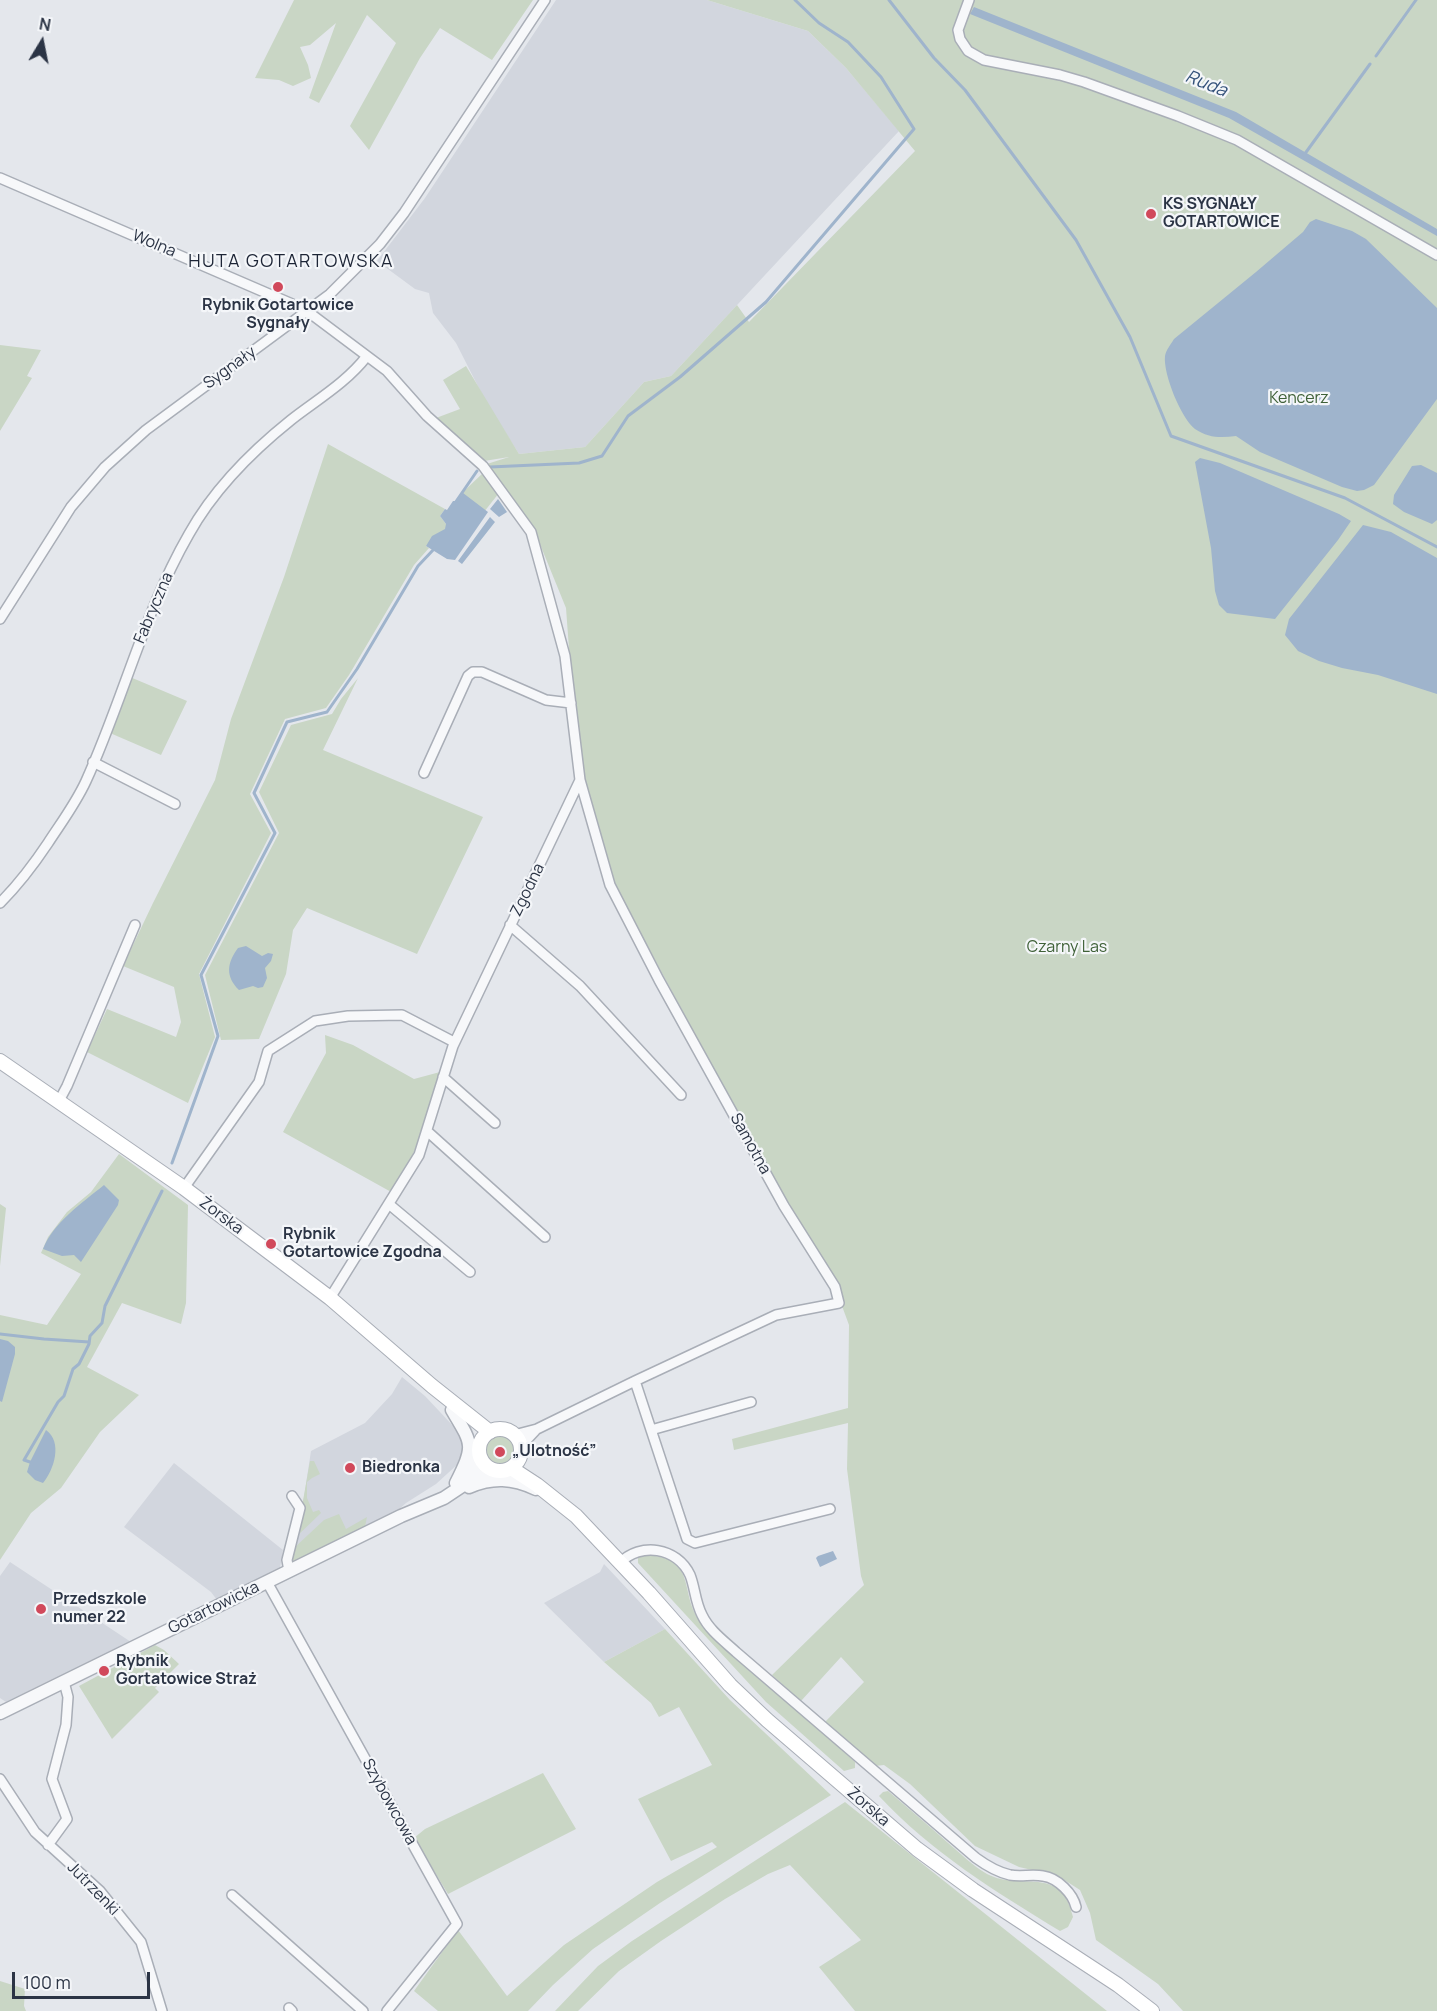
<!DOCTYPE html>
<meta charset="utf-8">
<style>
body{margin:0}
#map{position:relative;width:1437px;height:2011px;overflow:hidden;background:#e4e7ec;font-family:Manrope,sans-serif}
canvas{display:block}
.north{position:absolute;left:12px;top:12px;width:60px;height:60px;-webkit-text-stroke:4px #f4f6f9;paint-order:stroke;rotate:10deg;font-size:16px;font-weight:700;line-height:24px;text-align:center;color:#2b3445}
.north::after{content:'';display:block;margin:auto;width:21px;height:27px;background:#2b3445;clip-path:polygon(50% 0,100% 100%,50% 72%,0 100%)}
.scale{position:absolute;left:12px;top:1972px;width:138px;height:27px;box-sizing:border-box;border:3px solid #2b3445;border-top:0;padding-left:8px;font-size:18px;line-height:21px;white-space:nowrap;color:#2b3445;-webkit-text-stroke:4px #f4f6f9;paint-order:stroke}
</style>
<div id="map">
<canvas width="1437" height="2011"></canvas>
<div class="north">N</div>
<div class="scale">100 m</div>
</div>
<script>
const ctx = document.querySelector('canvas').getContext('2d');
ctx.lineJoin = 'round';
function fillPath(path, color) { ctx.fillStyle = color; ctx.fill(path, 'evenodd'); }
function stroke(path, color, width, dash) { ctx.strokeStyle = color; ctx.lineWidth = width; ctx.lineCap = dash ? 'butt' : 'round'; ctx.setLineDash(dash || []); ctx.stroke(path); }
function drawText(font, color, halo, rows, align = 'center') {
  ctx.font = font + ' Manrope,sans-serif'; ctx.lineWidth = 4.5; ctx.setLineDash([]); ctx.textBaseline = 'middle'; ctx.strokeStyle = halo; ctx.fillStyle = color; for (const [text, x, y, turn = 0] of rows) {
    ctx.save(); ctx.translate(x, y); ctx.rotate((+turn || 0) * Math.PI / 180); ctx.textAlign = isNaN(turn) ? turn : align; if (halo) ctx.strokeText(text, 0, 0); ctx.fillText(text, 0, 0); ctx.restore();
  }
}
fillPath(new Path2D(`
 M556,0H707L808,31L846,68L899,131L671,376L644,382L585,447L519,454L486,402L456,343L433,313L429,293L415,289L377,261L425,198Z
 M402,1377L425,1396L455,1428L461,1439L463,1454L459,1463L436,1484L406,1503L397,1511L294,1563L311,1451L365,1423L392,1394Z
 M174,1463L283,1550L280,1568L217,1600L211,1592L124,1527Z
 M10,1562L131,1642L6,1702L0,1698V1576Z
 M604,1564L665,1629L604,1662L544,1603L600,1572Z`), '#d2d6de');
fillPath(new Path2D(`
 M294,0H533L492,60L440,28L420,58L369,150L350,126L396,43L367,15L319,103L309,98L336,23L310,45L300,47L308,65L311,78L293,86L279,80L255,78Z
 M707,0H1437V2011H1183L1158,1984L1096,1940L1090,1913L1080,1890L1058,1876L1019,1867L975,1846L910,1784L884,1765L875,1766L825,1722L864,1682L841,1657L801,1701L772,1675L864,1585L861,1576L847,1469L848,1423L734,1450L732,1439L848,1408L849,1325L835,1287L734,1107L611,878L584,775L573,703L566,608L533,527L487,464L509,457L484,461L436,418L460,409L443,380L466,366L519,454L585,447L644,382L671,376L737,305L749,322L915,151L846,68L808,31Z
 M0,345L41,350L27,376L32,378L0,431Z
 M328,444L445,509L440,516L446,524V529L426,546L429,548L414,565L349,675L326,708L285,719L250,794L271,833L199,974L215,1037L188,1103L87,1052L107,1009L176,1037L181,1022L174,987L123,966L153,903L215,780L231,719L284,577Z
 M483,473L499,493L484,512L463,497V492Z
 M130,677L187,701L161,755L110,733Z
 M358,678L323,750L483,817L417,954L307,908L293,930L286,974L259,1039L221,1040L205,975L279,833L259,792L291,725L332,714L341,699Z
 M325,1035L353,1045L414,1079L440,1072C427,1114 417,1156 393,1193L283,1132L326,1053Z
 M119,1154L188,1205L186,1303L181,1324L122,1303L87,1367L139,1395L100,1432L61,1488L31,1513L0,1560V1315L47,1325L81,1274L41,1253L48,1237L67,1212L91,1192Z
 M0,1204L6,1208L0,1266Z
 M486 1450a14 14 0 1 1 28 0a14 14 0 1 1-28 0Z
 M310,1461H314L320,1474L312,1478L307,1482V1498L313,1512L319,1510L321,1513L295,1538C299,1529 304,1521 301,1512Z
 M339,1514L346,1529L367,1517L365,1527L346,1540L294,1563L290,1562L293,1549L324,1520Z
 M646,1555C698,1558 679,1592 699,1620L729,1652L838,1746L855,1762V1768L844,1771L766,1702L638,1563V1556Z
 M665,1629L730,1700L831,1795L660,1903L593,1949L553,1985L528,2011H438L414,1991L458,1930L507,1996L564,1945L657,1882L717,1847L712,1842L671,1861L638,1799L712,1765L679,1707L659,1717L651,1703L604,1662Z
 M155,1645L164,1650L179,1664L155,1688L159,1692L112,1739L79,1686Z
 M543,1773L576,1829L448,1894L414,1838L425,1829Z
 M888,1791C908,1808 928,1825 947,1842C960,1853 973,1866 987,1874C1021,1892 1061,1863 1073,1917L1068,1927L1060,1931C996,1892 931,1852 879,1796L883,1792Z
 M845,1802L1107,2011H855L819,1967L861,1940L790,1865L768,1874L725,1899L661,1941L619,1971L578,2011H555L598,1966L632,1941Z
 M0,1981L25,1989L24,2006L26,2011H0Z`), '#c9d6c5');
fillPath(new Path2D(`
 M974,7L1236,112L1437,229V236L1229,118L970,14Z
 M1316,219L1352,231L1366,239L1437,308V399L1374,485L1364,490L1357,491L1342,487L1260,452L1236,436C1221,438 1208,438 1195,429C1181,418 1163,374 1165,356C1166,350 1171,344 1174,339L1256,272L1303,232L1310,222Z
 M1200,458L1220,463L1339,514L1351,521L1338,540L1275,619L1227,613L1219,605L1215,591L1211,548L1195,462Z
 M1421,465L1437,473V520L1432,524L1404,512L1393,504L1394,495L1412,466Z
 M463,493L488,512L455,560L447,559L426,546L432,536L445,529L446,524L440,516L445,509L447,510L453,501H457Z
 M498,499L507,512L499,517L490,509Z
 M490,517L495,522L462,564L458,561Z
 M1363,525L1391,532L1437,558V694L1378,675L1342,668L1319,661L1298,651L1285,635L1289,619Z
 M246,946L262,956L268,953L273,954L271,961L265,968L267,978L263,987L258,988L253,986L239,990C225,976 227,963 238,948Z
 M104,1185L119,1200L118,1205L81,1262L74,1255L62,1256L43,1249C53,1223 82,1203 104,1185Z
 M0,1339L8,1341L15,1347V1354L2,1402L0,1401Z
 M46,1430C63,1442 54,1470 43,1483L35,1480L27,1472L30,1462Z
 M833,1551L837,1559L820,1567L816,1558L818,1556Z`), '#9fb4cc');
stroke(new Path2D(`
 M889,0L934,58L965,90L1076,240L1130,337L1171,436L1345,498L1437,547
 M1376,56L1416,0
 M1304,155L1370,64
 M490,467L579,463L602,456L628,416L680,377L766,302L914,129L881,77L848,42L819,23L795,0
 M455,503L477,471
 M172,1163L218,1036L201,975L275,833L254,793L287,722L327,712L357,669L418,566L434,549
 M0,1334L44,1339L89,1342
 M30,1462L24,1460L58,1402L64,1396L73,1369L79,1364L89,1344L90,1336L102,1323L105,1306L162,1191`), '#9fb4cc', 3);
const minor = new Path2D(`
 M969,0L958,30L960,39L968,51L984,60L1060,75L1084,82L1178,116L1237,140L1437,255
 M0,178L292,304L311,314L387,371L427,416L483,466L531,532L565,656L580,780L610,885L659,980L784,1206L835,1287L839,1303L776,1315L635,1381L537,1429L514,1435
 M0,619L71,507L105,467L146,430L330,294L380,244L404,213L545,0
 M93,762L175,804
 M424,773L468,676L473,672H482L546,700L571,703
 M0,903C18,885 34,864 48,843C61,823 76,803 86,781C123,700 144,612 189,534C214,489 251,452 291,420C318,399 346,383 367,356
 M510,925L580,986L681,1095
 M443,1077L495,1123
 M59,1101L67,1086L135,925
 M427,1131L545,1237
 M184,1188L259,1082L268,1051L315,1021L348,1016L402,1015L454,1042
 M390,1205L470,1272
 M330,1298L419,1155L453,1046L580,780
 M635,1381L687,1539L695,1543L830,1509
 M651,1430L751,1402
 M520,1447L535,1431
 M620,1563C640,1542 677,1547 690,1575C695,1587 695,1602 702,1615C709,1630 724,1641 736,1652L976,1858C987,1866 997,1872 1010,1875C1021,1877 1032,1874 1043,1876C1058,1878 1073,1894 1076,1907
 M289,1571L287,1560L300,1508L292,1496
 M267,1582L457,1924L387,2011
 M0,1779L35,1832L100,1891L141,1942L162,2011
 M48,1845L67,1819L52,1779L66,1725L68,1697L64,1682
 M232,1895L363,2011
 M289,2008L292,2011`);
const tertiary = new Path2D(`
 M452,1410C473,1445 475,1445 456,1483
 M465,1474L481,1458
 M469,1487C493,1477 512,1478 536,1489
 M0,1713L401,1516L444,1498L489,1468`);
const secondary = new Path2D(`
 M0,1061L184,1188L330,1298L432,1386L490,1432
 M479 1450a21 21 0 1 1 42 0a21 21 0 1 1-42 0Z
 M511,1468L537,1485L576,1516L649,1593L730,1685L767,1720L917,1849L973,1890L1118,1985L1152,2011`);
stroke(minor, '#a9aeb7', 12);
stroke(tertiary, '#a9aeb7', 15);
stroke(secondary, '#a9aeb7', 16);
stroke(minor, '#f7f8fa', 9);
stroke(tertiary, '#f7f8fa', 12);
stroke(secondary, '#fff', 14);
for (const [x, y, r, color] of [
 [1151,214,6,"#d1495b"],
 [278,287,6,"#d1495b"],
 [271,1244,6,"#d1495b"],
 [500,1452,6,"#d1495b"],
 [350,1468,6,"#d1495b"],
 [41,1609,6,"#d1495b"],
 [104,1671,6,"#d1495b"]
]) { const dot = new Path2D(); dot.arc(x, y, r, 0, 2 * Math.PI); ctx.fillStyle = color; ctx.fill(dot); stroke(dot, '#f4f6f9', 2); }
drawText('bold 16px', '#2b3445', '#f4f6f9', [
 ["KS SYGNAŁY",1163,205],
 ["GOTARTOWICE",1163,223],
 ["Rybnik Gotartowice",278,306,"center"],
 ["Sygnały",278,324,"center"],
 ["Rybnik",283,1235],
 ["Gotartowice Zgodna",283,1253],
 ["„Ulotność”",512,1452],
 ["Biedronka",362,1468],
 ["Przedszkole",53,1600],
 ["numer 22",53,1618],
 ["Rybnik",116,1662],
 ["Gortatowice Straż",116,1680]
], 'left');
drawText('16px', '#2b3445', '#f4f6f9', [
 ["Wolna",154,244,23],
 ["Sygnały",230,368,-36],
 ["Fabryczna",154,608,-67],
 ["Zgodna",528,890,-64],
 ["Samotna",750,1144,61],
 ["Żorska",221,1216,37],
 ["Gotartowicka",214,1608,-26],
 ["Szybowcowa",389,1802,61],
 ["Żorska",868,1807,41],
 ["Jutrzenki",93,1889,46]
]);
drawText('16px', '#3f6138', '#f4f6f9', [
 ["Kencerz",1299,399],
 ["Czarny Las",1067,948]
]);
drawText('italic 18px', '#34527a', '#f4f6f9', [
 ["Ruda",1206,84,22]
]);
ctx.letterSpacing = '1.5px';
drawText('18px', '#1d2536', '#f4f6f9', [
 ["HUTA GOTARTOWSKA",291,262]
]);
ctx.letterSpacing = '0px';
</script>
